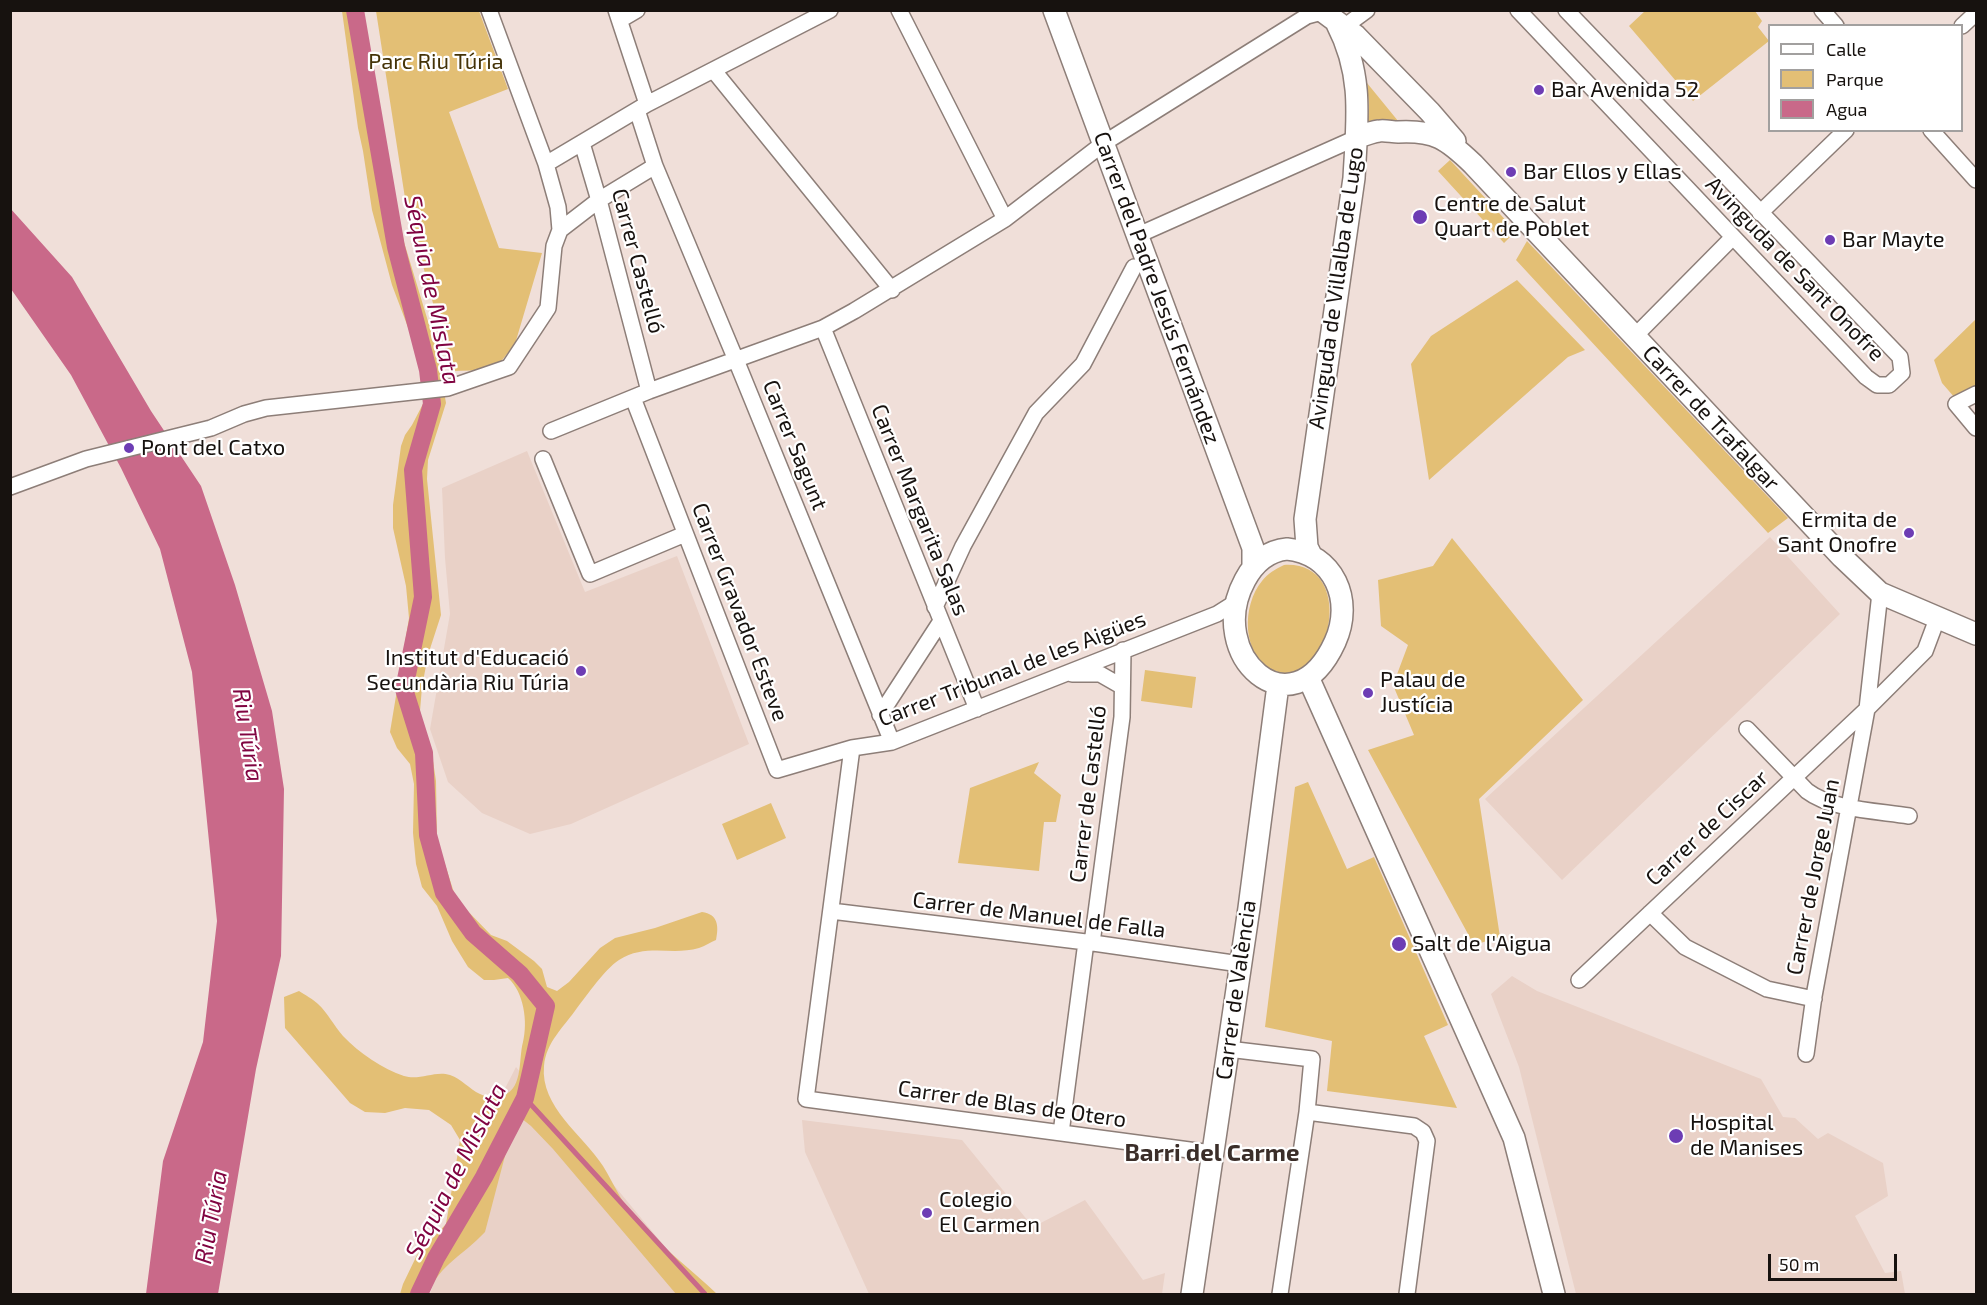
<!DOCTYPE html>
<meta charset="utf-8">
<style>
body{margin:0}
#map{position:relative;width:1987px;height:1305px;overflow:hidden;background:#f0dfd9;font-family:"Exo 2",sans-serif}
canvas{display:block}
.frame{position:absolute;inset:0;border:12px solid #17120f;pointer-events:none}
.legend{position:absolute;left:1768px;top:24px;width:195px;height:108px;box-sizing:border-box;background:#fff;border:2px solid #a2a09f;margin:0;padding:8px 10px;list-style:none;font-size:18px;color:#17120f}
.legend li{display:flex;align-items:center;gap:12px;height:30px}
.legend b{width:30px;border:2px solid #a2a09f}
.scale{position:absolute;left:1768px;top:1254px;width:129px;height:27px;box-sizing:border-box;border:3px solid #17120f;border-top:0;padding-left:8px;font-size:18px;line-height:21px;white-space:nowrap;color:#17120f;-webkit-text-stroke:4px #fff;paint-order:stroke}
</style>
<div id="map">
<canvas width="1987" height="1305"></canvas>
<div class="frame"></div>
<ul class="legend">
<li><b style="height:8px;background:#fff"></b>Calle</li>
<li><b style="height:16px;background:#e3bf75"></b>Parque</li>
<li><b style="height:16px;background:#c96989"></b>Agua</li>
</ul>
<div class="scale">50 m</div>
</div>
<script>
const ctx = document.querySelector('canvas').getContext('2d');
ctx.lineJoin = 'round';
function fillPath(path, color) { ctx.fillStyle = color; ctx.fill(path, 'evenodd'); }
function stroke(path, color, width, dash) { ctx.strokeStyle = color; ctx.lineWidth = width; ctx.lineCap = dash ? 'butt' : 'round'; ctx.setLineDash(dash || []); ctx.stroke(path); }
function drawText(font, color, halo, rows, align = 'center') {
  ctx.font = font + ' "Exo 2",sans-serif'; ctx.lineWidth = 4.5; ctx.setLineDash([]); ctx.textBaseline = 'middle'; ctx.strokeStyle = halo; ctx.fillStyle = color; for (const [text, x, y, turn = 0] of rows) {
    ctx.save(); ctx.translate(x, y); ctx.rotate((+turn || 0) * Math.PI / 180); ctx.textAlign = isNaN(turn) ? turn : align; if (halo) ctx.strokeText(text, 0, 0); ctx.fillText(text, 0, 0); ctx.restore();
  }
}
fillPath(new Path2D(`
 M527,451L585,592L677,556L749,744L571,824L530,834L482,813L448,782L430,729L450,614L445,558L442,488Z
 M1770,537L1840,614L1562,880L1485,799Z
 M1512,976L1537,991L1761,1079L1783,1117L1795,1118L1818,1139L1828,1133L1883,1163L1888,1196L1855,1216L1885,1273L1901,1271L1905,1294H1576L1519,1067L1491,994Z
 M516,1067L704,1294H430L493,1112Z
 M802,1120L962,1140L1033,1227L1085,1200L1143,1280L1165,1273L1162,1294H869L805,1152Z`), '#e9d1c7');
fillPath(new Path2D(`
 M1646,10L1755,11L1762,21L1758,27L1769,41L1693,101L1629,26Z
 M342,11H363L385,146L404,242L437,351L446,403L428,460L427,479L441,615L428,655L422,687L420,711L424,734L433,761L436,781L437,839L456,899L491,935L507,941L534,961L542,969L547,987L557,991L569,982L600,948L615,938L655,928L702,912C718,914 719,926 716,940C711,942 705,946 699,948C672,956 646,943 619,960C604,970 588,994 577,1008C564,1027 546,1042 544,1066C540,1107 583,1135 603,1166C614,1184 622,1204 637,1220C661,1247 691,1269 717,1294H676L553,1149L531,1126L516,1114L485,1232C474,1244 461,1253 449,1264C439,1273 432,1284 426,1294H400L403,1284L417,1255L446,1224L460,1140L451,1125L429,1110L405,1108L385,1113L365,1112L350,1103L285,1028L284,997L299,991C305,995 313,999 318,1004C328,1013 334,1026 343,1036C359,1053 383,1069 404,1076C420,1081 435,1070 450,1075C462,1079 469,1089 480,1094C486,1097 493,1097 499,1096C524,1093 518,1060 523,1042C528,1022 524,992 508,978L494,980H484L468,967L452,941L437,906L422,887L416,864L413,833L414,784L410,764L397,748L390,732L409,618L406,586L393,528V505L401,446L405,435L412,425L425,400V389L412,338L392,285L372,210L363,151L358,128Z
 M376,11H479L508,89L449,112L499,248L542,253L515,344L494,370L451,371L405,198Z
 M1367,83L1403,127H1367L1369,107Z
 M1450,160L1512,227L1513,234L1504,243L1438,171Z
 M1527,241L1788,518L1768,533L1516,260Z
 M1517,280L1585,350L1568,357L1429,480L1411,364L1431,336Z
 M1976,319V386L1955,398L1942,383L1934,360Z
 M1452,538L1583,700L1479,799L1500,937L1474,945L1368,750L1414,735L1393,685L1408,645L1381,626L1378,580L1433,566Z
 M1284,565C1361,560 1329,697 1273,670C1241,655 1242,605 1262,581C1268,573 1276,569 1284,565Z
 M1145,670L1196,677L1192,708L1141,701Z
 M1039,762L1034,773L1061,795L1056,822H1044L1039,871L958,863L970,788Z
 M1308,782L1347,869L1374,857L1448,1025L1424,1036L1457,1108L1327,1091L1332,1041L1265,1027L1295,787Z
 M771,803L786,838L737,860L722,824Z`), '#e3bf75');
fillPath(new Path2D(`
 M10,208L72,277L151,411L201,486L235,585L272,711L284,789L281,956L256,1069L218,1294H146L163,1161L203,1042L217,921L192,672L160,549L121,468L71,375L11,289Z`), '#c96989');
stroke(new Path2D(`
 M525,1098L705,1294`), '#c96989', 5);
stroke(new Path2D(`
 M355,10L396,247L428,370L432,404L413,470L423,597L404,689L424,753L428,835L444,893L473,933L520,974L546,1006L525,1098L484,1177L436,1258L419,1294`), '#c96989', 18);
const street = new Path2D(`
 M616,10L647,104
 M899,10L1005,219
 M1518,10L1866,377L1877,385H1889L1902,373L1900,357L1566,10
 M1822,10L1836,26
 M620,20L637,10
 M1337,24H1348L1367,10
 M1962,26L1976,13
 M714,71L892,290
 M1931,130L1976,180
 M582,143L600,204L649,391
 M546,164L647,104L830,10
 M655,166L736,360L892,742
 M1760,213L1846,130
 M560,230L599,200L655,166L637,110
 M1135,230L1145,232L1356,138
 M823,328L977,709
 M1635,336L1733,237
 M1976,394L1956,404L1976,428
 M633,398L777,770L852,748L892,742L1217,614L1236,602
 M551,431L649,391L823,328L854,311L1005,219L1104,143L1307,16L1322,12
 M543,459L590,574L685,534
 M10,487L86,459L211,428L244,414L266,408L448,388L509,367L548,308L554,246L560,230L558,207L546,164L489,10
 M935,607L963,546L1036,413L1083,364L1134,267
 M1072,674H1100L1121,686
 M880,715L941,621
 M1747,729L1807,791C1832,810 1878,811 1909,816
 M852,748L806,1099L1212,1153
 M831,911L1086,942L1240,964
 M1650,913L1685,947L1767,989L1814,999
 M1092,943L1122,717L1123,650
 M1579,980L1867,709L1925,651L1937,619
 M1228,1049L1312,1059L1307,1112L1280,1294
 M1806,1054L1814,996L1867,709L1880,593
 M1307,1112L1414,1126L1423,1132L1427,1141L1407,1294
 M1061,1133L1086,942`);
const secondary = new Path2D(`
 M1054,10L1253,548V567
 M1321,10L1356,36L1430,112L1455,141
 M1356,138C1364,135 1371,132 1379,131C1385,130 1392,132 1398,132C1435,130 1447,139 1473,164L1842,557L1880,593L1976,634
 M1287,549C1334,554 1354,600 1335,642C1292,736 1204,655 1245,580C1254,563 1267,551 1287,549Z
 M1311,555L1307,547L1305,519L1354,178C1357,121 1364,76 1337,24
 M1308,677L1514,1138L1554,1294
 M1192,1294L1249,908L1278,685`);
stroke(street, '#8d7e78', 18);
stroke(secondary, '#8d7e78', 24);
stroke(street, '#fff', 15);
stroke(secondary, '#fff', 21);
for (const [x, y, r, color] of [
 [1539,90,6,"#6d3db4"],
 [1511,172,6,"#6d3db4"],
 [1420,217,8,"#6d3db4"],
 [1830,240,6,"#6d3db4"],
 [129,448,6,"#6d3db4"],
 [1909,533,6,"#6d3db4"],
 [581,671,6,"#6d3db4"],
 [1368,693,6,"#6d3db4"],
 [1399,944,8,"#6d3db4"],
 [1676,1136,8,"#6d3db4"],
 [927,1213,6,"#6d3db4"]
]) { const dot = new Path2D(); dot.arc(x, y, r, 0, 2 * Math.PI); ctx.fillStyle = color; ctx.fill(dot); stroke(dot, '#fff', 2); }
drawText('22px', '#453307', '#fff', [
 ["Parc Riu Túria",436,62]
]);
drawText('22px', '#17120f', '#fff', [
 ["Bar Avenida 52",1551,90],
 ["Bar Ellos y Ellas",1523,172],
 ["Centre de Salut",1434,204],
 ["Quart de Poblet",1434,229],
 ["Bar Mayte",1842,240],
 ["Pont del Catxo",141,448],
 ["Ermita de",1897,520,"right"],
 ["Sant Onofre",1897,545,"right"],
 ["Institut d'Educació",569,658,"right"],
 ["Secundària Riu Túria",569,683,"right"],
 ["Palau de",1380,680],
 ["Justícia",1380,705],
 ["Salt de l'Aigua",1412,944],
 ["Hospital",1690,1123],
 ["de Manises",1690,1148],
 ["Colegio",939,1200],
 ["El Carmen",939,1225]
], 'left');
drawText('22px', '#17120f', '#fff', [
 ["Carrer Castelló",638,261,75],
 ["Avinguda de Sant Onofre",1795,269,46],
 ["Carrer del Padre Jesús Fernández",1157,288,70],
 ["Avinguda de Villalba de Lugo",1336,288,-82],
 ["Carrer de Trafalgar",1711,418,47],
 ["Carrer Sagunt",795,445,68],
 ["Carrer Margarita Salas",920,510,68],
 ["Carrer Gravador Esteve",740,612,69],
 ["Carrer Tribunal de les Aigües",1012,669,-21],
 ["Carrer de Castelló",1088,794,-83],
 ["Carrer de Ciscar",1707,828,-43],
 ["Carrer de Jorge Juan",1813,877,-79],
 ["Carrer de Manuel de Falla",1039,915,7],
 ["Carrer de València",1236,990,-82],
 ["Carrer de Blas de Otero",1012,1104,8]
]);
drawText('italic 24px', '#800441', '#fff', [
 ["Séquia de Mislata",432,290,78],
 ["Riu Túria",248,735,81],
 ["Séquia de Mislata",456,1171,-63],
 ["Riu Túria",211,1217,-80]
]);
drawText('bold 24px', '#3b2e29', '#fff', [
 ["Barri del Carme",1212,1153]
]);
</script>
